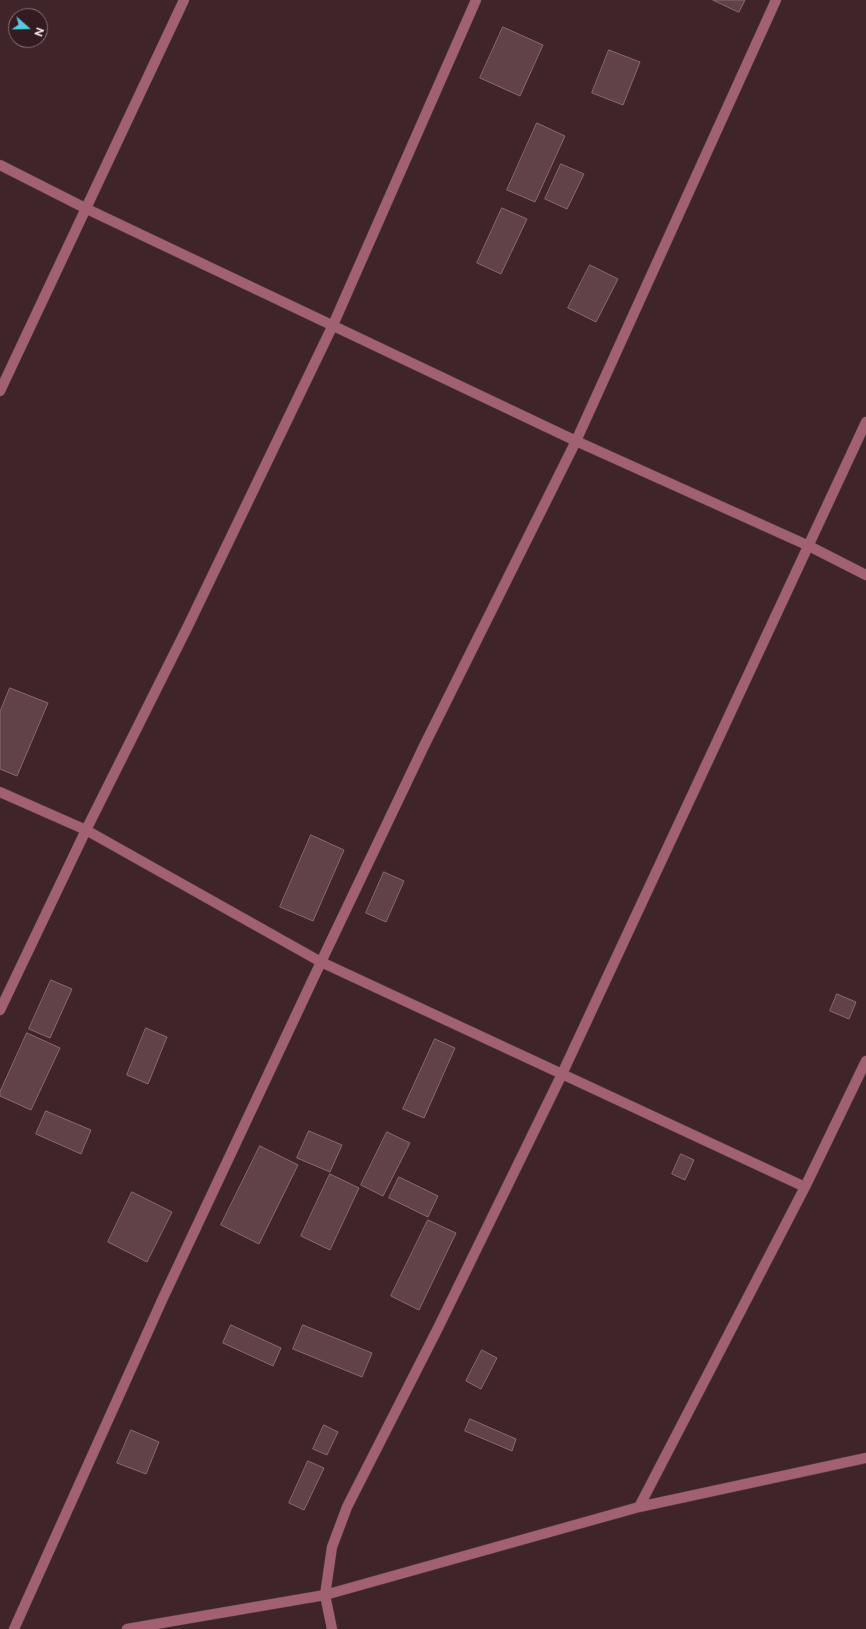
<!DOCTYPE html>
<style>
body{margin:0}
#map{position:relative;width:866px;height:1629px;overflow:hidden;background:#3f242a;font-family:Raleway,sans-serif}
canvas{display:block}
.north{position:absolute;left:8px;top:8px;width:40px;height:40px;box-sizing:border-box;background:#351a21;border:1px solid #857075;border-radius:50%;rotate:110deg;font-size:11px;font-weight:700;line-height:16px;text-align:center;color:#fdf2f4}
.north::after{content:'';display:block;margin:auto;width:14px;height:18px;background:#57c9e2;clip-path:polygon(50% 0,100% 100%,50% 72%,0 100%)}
</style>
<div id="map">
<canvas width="866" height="1629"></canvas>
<div class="north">N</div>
</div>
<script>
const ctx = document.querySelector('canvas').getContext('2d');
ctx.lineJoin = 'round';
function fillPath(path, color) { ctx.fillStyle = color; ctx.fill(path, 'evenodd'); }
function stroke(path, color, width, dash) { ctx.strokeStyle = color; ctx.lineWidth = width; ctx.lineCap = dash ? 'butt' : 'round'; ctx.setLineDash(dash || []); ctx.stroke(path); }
const building = new Path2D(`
 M713,0H745L739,12Z
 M503,27L543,45L520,96L480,78Z
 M609,50L640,62L623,105L592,93Z
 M537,123L565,136L535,202L507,190Z
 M561,164L584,174L567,209L545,199Z
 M502,208L527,219L501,274L477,263Z
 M590,265L618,279L596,322L568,308Z
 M10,688L48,703L17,776L0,769V712Z
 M311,835L344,850L313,921L280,907Z
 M384,872L404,881L386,922L366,913Z
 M51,980L72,989L50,1038L29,1029Z
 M837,994L856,1002L849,1019L830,1011Z
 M146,1028L167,1037L148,1084L127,1075Z
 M27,1033L60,1048L31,1110L0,1096V1092Z
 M435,1039L455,1048L424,1118L403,1109Z
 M46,1111L91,1130L81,1154L36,1134Z
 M309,1131L342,1145L330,1172L297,1158Z
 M387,1132L410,1143L383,1196L361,1185Z
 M260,1146L298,1165L259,1244L221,1225Z
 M681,1154L694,1160L685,1180L672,1174Z
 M330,1174L359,1188L330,1250L301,1236Z
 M399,1177L438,1196L428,1217L389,1198Z
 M132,1192L172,1212L147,1262L108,1242Z
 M428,1220L456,1233L419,1310L391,1296Z
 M231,1325L281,1348L273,1366L223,1343Z
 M303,1325L372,1353L362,1377L293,1349Z
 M482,1350L497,1358L481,1389L466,1381Z
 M470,1419L516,1439L512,1451L465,1431Z
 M324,1425L338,1432L327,1455L313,1449Z
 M131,1430L159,1442L146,1474L117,1463Z
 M308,1461L324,1468L304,1510L289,1503Z`);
fillPath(building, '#614249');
stroke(building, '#8a6970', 1);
const street = new Path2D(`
 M0,165L87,209L576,441L809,546L866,575
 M0,391L184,0
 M0,792L86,830L321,962L805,1187
 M0,1010L86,830L188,626L333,325L476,0
 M639,1507L805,1187L866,1061
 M14,1629L163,1298L321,962L424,746L576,441L776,0
 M127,1629L325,1595L639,1507L866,1458
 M332,1629L325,1595L332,1547L347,1507L438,1328L562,1074L866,422`);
stroke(street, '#5a4146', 11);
stroke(street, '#a16171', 10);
</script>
